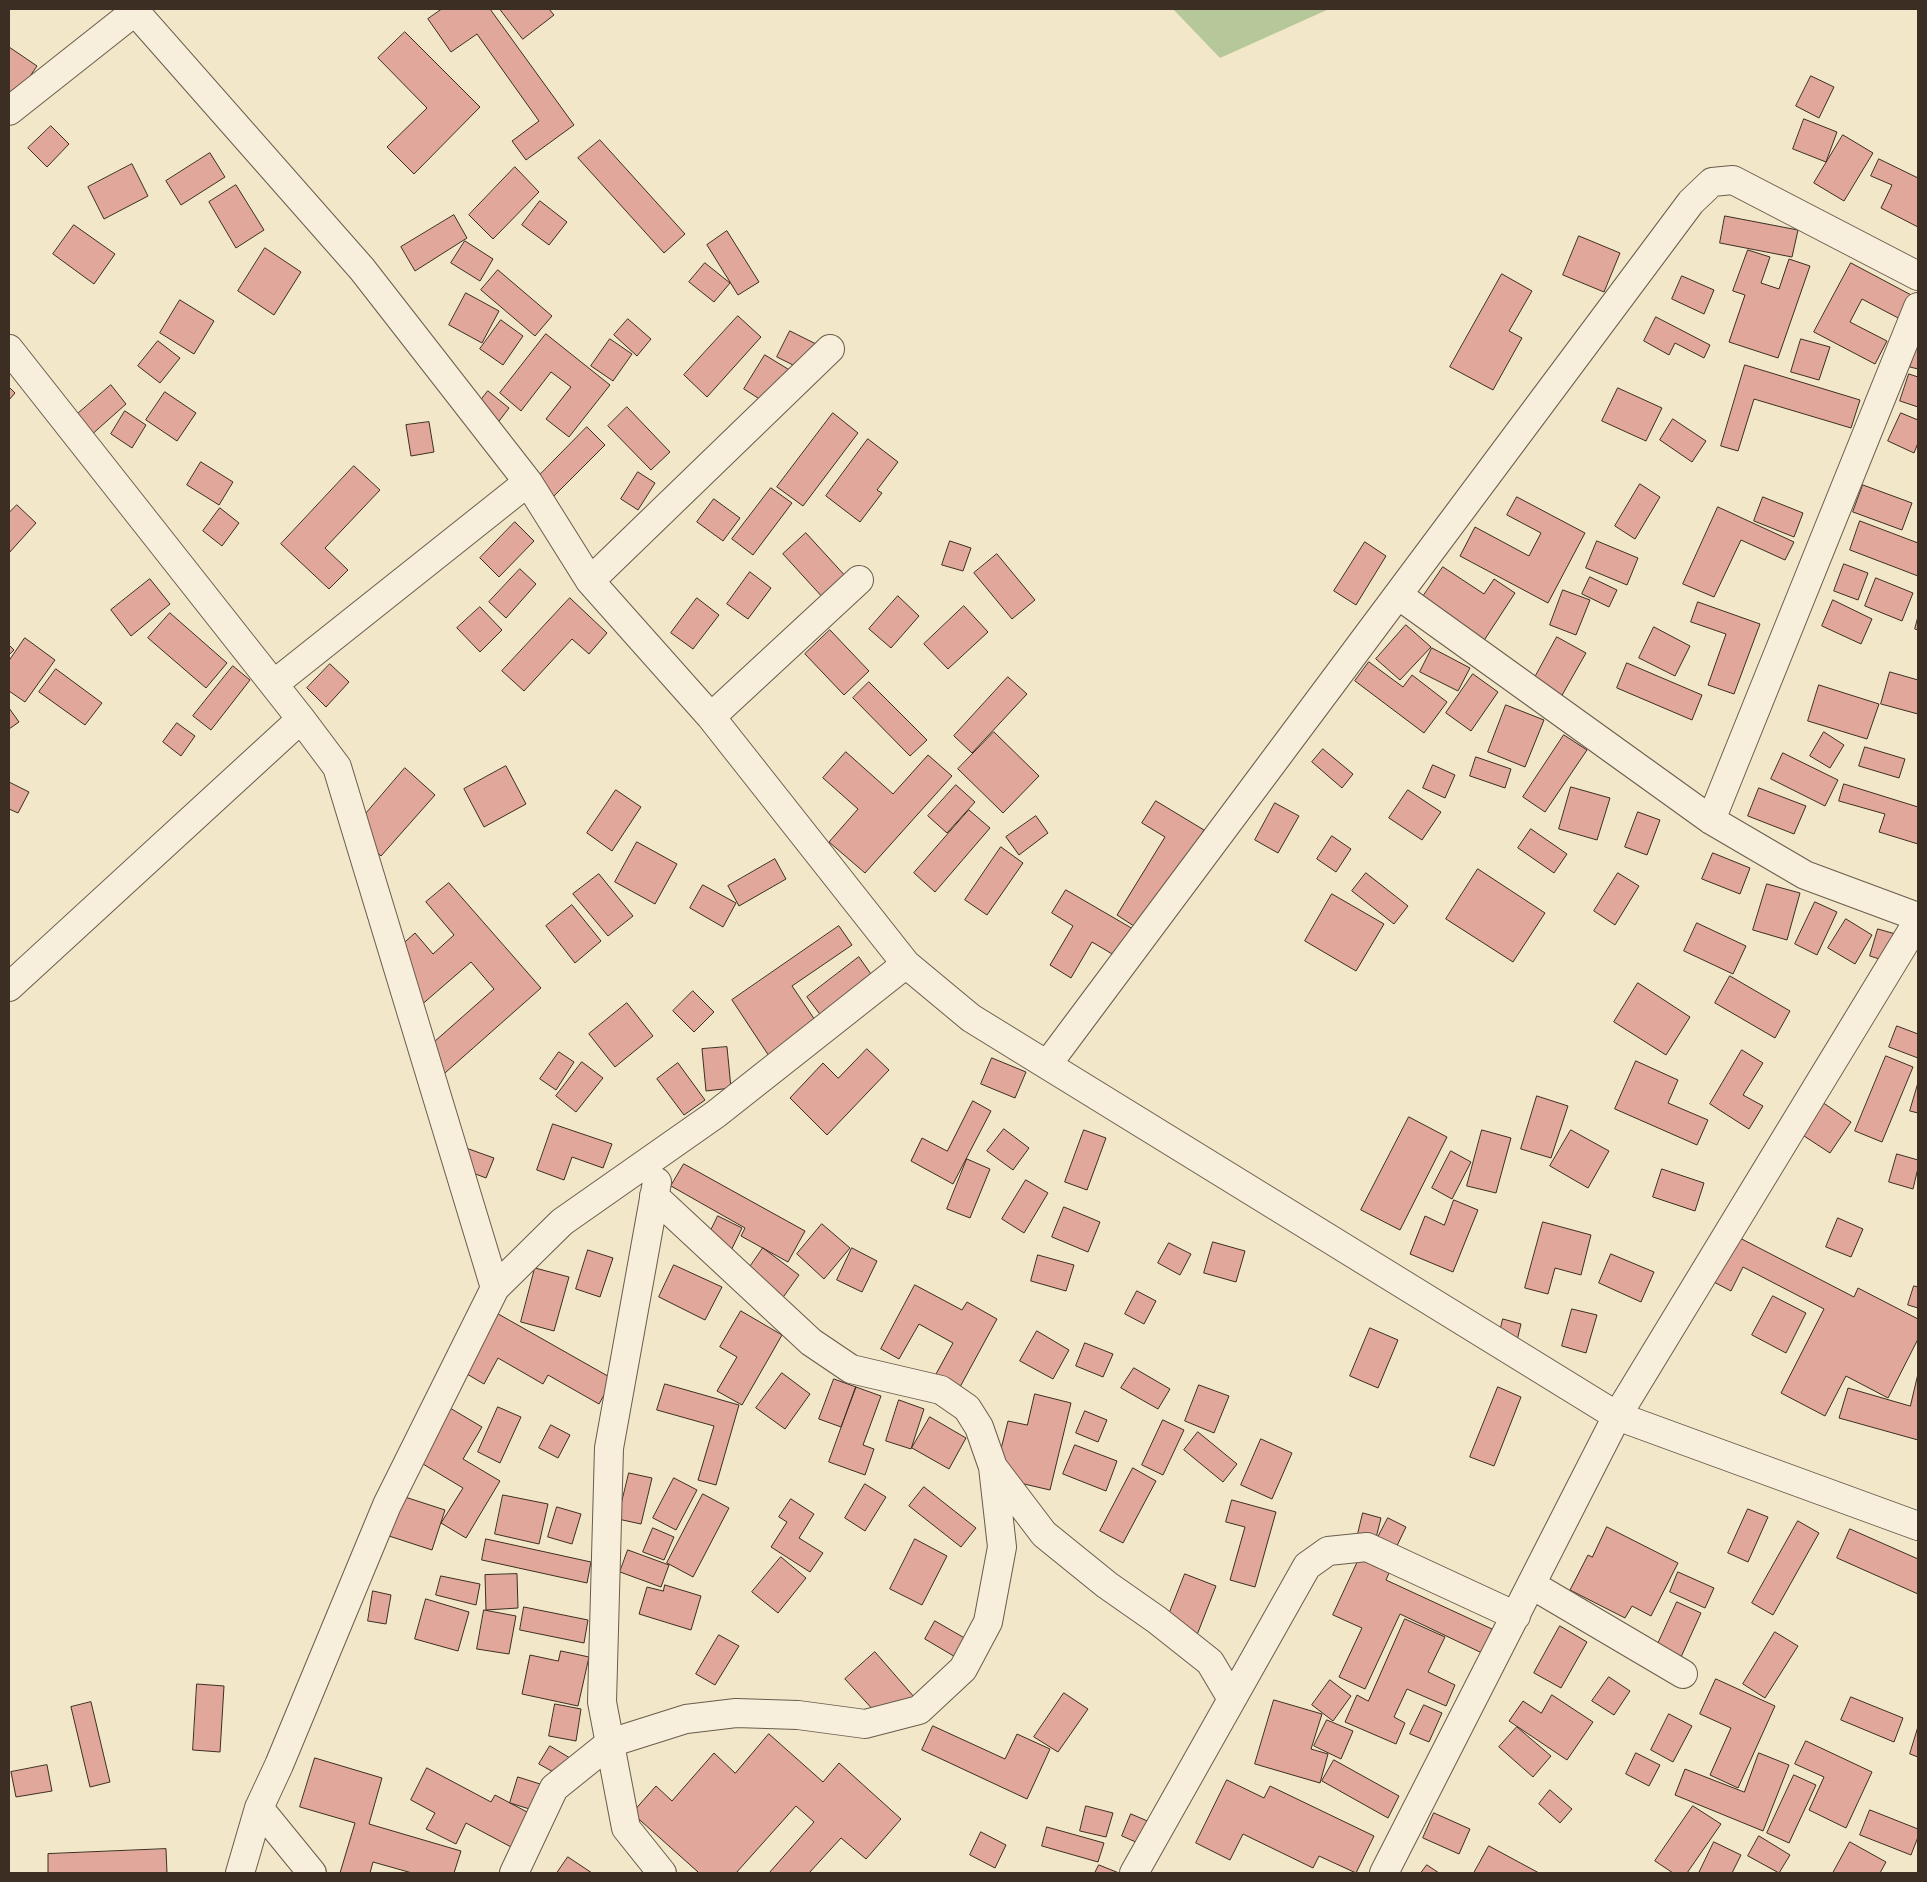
<!DOCTYPE html>
<style>
body{margin:0}
#map{position:relative;width:1927px;height:1882px;overflow:hidden;background:#f2e7c8;font-family:"Sorts Mill Goudy",serif}
canvas{display:block}
.frame{position:absolute;inset:0;border:10px solid #3d2e23;pointer-events:none}
</style>
<div id="map">
<canvas width="1927" height="1882"></canvas>
<div class="frame"></div>
</div>
<script>
const ctx = document.querySelector('canvas').getContext('2d');
ctx.lineJoin = 'round';
function fillPath(path, color) { ctx.fillStyle = color; ctx.fill(path, 'evenodd'); }
function stroke(path, color, width, dash) { ctx.strokeStyle = color; ctx.lineWidth = width; ctx.lineCap = dash ? 'butt' : 'round'; ctx.setLineDash(dash || []); ctx.stroke(path); }
fillPath(new Path2D(`
 M1173,9H1329L1220,58Z`), '#b6c79a');
const building = new Path2D(`
 M442,9H490L574,125L526,160L512,141L539,121L477,34L451,52L428,19Z
 M500,9H549L554,15L523,39Z
 M405,32L480,107L414,174L387,147L427,108L378,58Z
 M9,47L37,66L9,107Z
 M1811,76L1834,87L1819,118L1796,106Z
 M1804,119L1837,132L1826,162L1793,149Z
 M51,126L69,144L47,167L28,148Z
 M1843,135L1873,153L1844,201L1814,183Z
 M600,140L685,234L664,253L578,158Z
 M210,153L225,177L181,205L166,181Z
 M1879,159L1918,178V227L1881,208L1892,185L1871,176Z
 M132,164L148,196L104,219L88,187Z
 M515,167L539,192L493,239L469,215Z
 M236,185L264,230L236,248L209,202Z
 M540,201L567,222L549,245L522,225Z
 M454,215L467,238L415,271L401,247Z
 M1725,216L1798,230L1792,257L1720,243Z
 M74,225L115,254L94,284L53,254Z
 M727,231L759,282L738,295L707,245Z
 M1579,236L1620,253L1604,292L1563,275Z
 M465,241L493,259L480,281L451,263Z
 M265,248L301,272L274,315L238,291Z
 M1748,250L1770,257L1761,283L1779,289L1789,259L1810,266L1778,358L1729,342L1745,295L1733,291Z
 M705,263L730,283L714,302L689,282Z
 M1851,263L1915,297L1902,320L1862,299L1850,322L1887,341L1875,364L1814,332Z
 M498,270L552,316L535,336L481,290Z
 M1502,274L1532,291L1509,331L1522,338L1493,390L1450,367Z
 M1682,276L1714,290L1704,314L1672,299Z
 M466,293L499,311L482,343L449,325Z
 M180,300L214,321L194,354L160,333Z
 M738,316L761,337L707,397L684,375Z
 M1656,317L1710,345L1704,358L1675,343L1669,355L1644,341Z
 M628,319L651,339L637,356L614,335Z
 M501,320L523,336L503,365L480,349Z
 M790,331L818,345L805,371L777,357Z
 M546,334L610,385L569,437L546,419L571,387L551,372L521,411L500,393Z
 M610,339L632,354L613,381L591,366Z
 M1801,339L1830,347L1819,380L1791,372Z
 M1918,340V369L1910,367Z
 M158,341L180,358L160,383L138,366Z
 M765,355L796,374L775,409L744,389Z
 M1745,365L1860,400L1851,428L1754,399L1738,451L1721,446Z
 M1909,374L1918,377V407L1900,401Z
 M111,385L126,404L89,437L73,418Z
 M9,387L15,393L9,400Z
 M1618,388L1662,408L1646,441L1602,421Z
 M488,391L509,408L490,433L468,417Z
 M165,392L196,413L177,441L146,420Z
 M627,407L670,452L651,470L608,426Z
 M125,411L146,425L132,448L111,434Z
 M833,413L858,433L803,506L777,487Z
 M1901,413L1918,420V443L1914,453L1888,441Z
 M1673,419L1706,441L1692,462L1660,440Z
 M429,422L434,452L411,456L406,425Z
 M587,427L605,445L551,499L534,481Z
 M868,439L898,462L877,490L882,493L860,522L826,496Z
 M201,462L233,482L219,505L187,485Z
 M354,466L380,490L325,548L348,570L329,589L281,544Z
 M638,472L655,483L638,510L621,499Z
 M1640,484L1660,497L1635,539L1615,526Z
 M1863,485L1912,503L1902,530L1853,512Z
 M771,488L792,503L753,555L732,539Z
 M1517,497L1585,533L1548,603L1460,556L1475,527L1529,556L1541,533L1507,515Z
 M1763,497L1803,513L1794,537L1754,521Z
 M714,499L740,518L723,541L697,522Z
 M17,505L36,523L9,553V513Z
 M1718,507L1794,542L1785,560L1741,540L1714,597L1683,584Z
 M220,508L239,523L222,546L203,531Z
 M1860,521L1918,543V576L1850,550Z
 M515,522L534,541L499,577L480,558Z
 M806,533L848,579L825,600L783,554Z
 M950,541L971,548L963,571L942,565Z
 M1597,541L1638,558L1627,585L1586,568Z
 M1365,542L1386,556L1356,605L1334,591Z
 M997,554L1035,600L1012,619L974,573Z
 M1844,564L1868,573L1858,600L1834,591Z
 M1443,567L1484,594L1494,579L1515,593L1483,642L1420,601Z
 M520,569L536,584L506,618L489,602Z
 M750,572L771,588L748,619L727,604Z
 M1590,577L1617,590L1609,607L1582,594Z
 M1876,578L1913,593L1902,621L1865,606Z
 M150,579L170,604L131,636L111,610Z
 M1563,590L1590,600L1576,635L1550,625Z
 M898,596L919,616L891,648L869,629Z
 M570,598L607,633L589,654L572,639L524,691L502,671Z
 M697,598L719,615L693,649L671,633Z
 M1833,600L1872,619L1861,644L1822,626Z
 M1698,602L1760,624L1734,694L1708,685L1726,634L1691,622Z
 M964,606L988,632L948,669L924,644Z
 M480,607L502,630L480,652L457,628Z
 M170,613L227,663L206,688L148,638Z
 M1918,617V630L1915,629Z
 M1406,625L1431,647L1400,680L1376,659Z
 M1654,627L1690,646L1675,676L1639,658Z
 M830,630L869,671L844,695L805,654Z
 M1557,637L1586,653L1561,697L1533,681Z
 M25,638L55,660L25,702L9,691V661Z
 M9,645L14,650L9,655Z
 M1432,648L1470,668L1458,691L1420,672Z
 M1369,662L1403,687L1412,675L1447,702L1424,733L1355,681Z
 M1627,663L1702,695L1692,720L1617,688Z
 M330,664L349,682L326,707L307,688Z
 M233,666L250,680L211,730L193,716Z
 M56,669L102,703L85,725L39,692Z
 M1890,672L1918,680V714L1881,704Z
 M1473,674L1498,692L1471,731L1446,713Z
 M1008,677L1027,694L972,753L954,736Z
 M869,682L927,740L910,756L853,698Z
 M1819,685L1879,704L1867,739L1808,721Z
 M1506,705L1544,720L1525,767L1488,752Z
 M9,708L19,722L9,729Z
 M177,723L195,736L181,756L163,742Z
 M994,732L1039,776L1003,813L958,769Z
 M1824,732L1844,745L1830,768L1810,756Z
 M1564,735L1587,750L1545,812L1523,797Z
 M1865,747L1905,759L1899,778L1859,766Z
 M1323,749L1353,774L1342,788L1312,762Z
 M846,752L893,794L928,755L952,776L865,873L829,842L858,809L823,778Z
 M1783,753L1838,780L1825,806L1771,779Z
 M1476,757L1511,769L1505,788L1470,776Z
 M1433,765L1455,775L1445,798L1423,788Z
 M506,766L526,804L484,827L464,789Z
 M405,768L435,795L381,856L352,830Z
 M9,782L29,792L18,813L9,809Z
 M1844,784L1918,807V844L1879,832L1885,814L1839,801Z
 M956,785L975,802L947,833L928,816Z
 M1571,787L1610,798L1597,840L1559,829Z
 M1759,788L1806,806L1794,834L1748,816Z
 M616,790L641,807L612,851L587,833Z
 M1408,790L1441,812L1422,840L1389,818Z
 M1156,801L1204,830L1143,932L1117,915L1165,837L1142,823Z
 M1275,803L1299,816L1278,853L1255,840Z
 M969,810L990,828L935,892L914,873Z
 M1638,812L1660,820L1647,855L1625,847Z
 M1036,816L1048,833L1019,855L1006,837Z
 M1531,829L1567,854L1554,873L1518,848Z
 M1332,836L1351,849L1336,872L1317,859Z
 M637,842L677,864L655,904L615,882Z
 M1001,847L1023,863L987,915L965,900Z
 M1713,853L1750,868L1740,894L1702,879Z
 M775,859L786,879L739,906L728,886Z
 M1478,869L1545,913L1513,962L1446,919Z
 M1366,873L1408,906L1394,924L1352,891Z
 M1618,873L1639,886L1615,925L1594,911Z
 M599,874L633,916L608,936L573,894Z
 M449,883L541,988L437,1080L417,1057L494,989L471,962L419,1007L381,963L415,933L433,954L454,935L426,902Z
 M1767,884L1800,893L1787,940L1753,930Z
 M703,885L736,903L723,927L690,908Z
 M1066,890L1140,933L1124,961L1092,942L1071,978L1050,965L1073,926L1052,913Z
 M1332,894L1384,924L1356,971L1305,941Z
 M1815,902L1837,912L1817,955L1795,944Z
 M572,905L601,941L575,963L546,926Z
 M1846,919L1872,935L1855,964L1828,948Z
 M1697,923L1746,946L1733,974L1684,951Z
 M839,926L852,945L792,986L817,1023L769,1056L732,1000Z
 M1878,929L1906,937L1898,965L1870,956Z
 M859,957L873,977L822,1017L807,997Z
 M1730,976L1790,1011L1775,1038L1715,1003Z
 M1638,983L1690,1017L1666,1055L1614,1022Z
 M693,991L714,1012L694,1032L673,1011Z
 M627,1003L653,1036L615,1067L589,1034Z
 M1897,1026L1918,1034V1058L1889,1047Z
 M727,1047L731,1088L706,1091L702,1049Z
 M867,1049L889,1070L827,1135L790,1098L823,1063L838,1078Z
 M1742,1050L1763,1063L1743,1095L1763,1106L1749,1129L1710,1104Z
 M559,1052L574,1062L556,1090L540,1079Z
 M1886,1056L1913,1067L1882,1142L1855,1131Z
 M992,1058L1026,1072L1015,1098L981,1084Z
 M1636,1061L1678,1080L1668,1103L1708,1120L1697,1145L1615,1109Z
 M582,1062L603,1078L576,1112L556,1096Z
 M678,1063L705,1100L684,1115L657,1079Z
 M1918,1083V1113L1910,1111Z
 M1537,1096L1568,1106L1551,1158L1521,1149Z
 M973,1101L991,1111L953,1184L911,1161L922,1138L947,1151Z
 M1822,1102L1851,1122L1830,1153L1801,1134Z
 M1409,1117L1447,1137L1400,1230L1361,1210Z
 M553,1124L612,1144L603,1168L572,1157L564,1180L537,1170Z
 M1004,1129L1029,1148L1013,1170L987,1151Z
 M1084,1130L1106,1138L1087,1190L1065,1182Z
 M1482,1130L1511,1138L1496,1193L1467,1186Z
 M1571,1130L1609,1151L1588,1188L1550,1166Z
 M452,1143L494,1158L486,1178L444,1162Z
 M1451,1151L1471,1162L1452,1199L1432,1188Z
 M1897,1154L1918,1160V1168L1913,1189L1889,1182Z
 M967,1159L990,1169L970,1218L947,1209Z
 M684,1164L805,1231L788,1262L741,1236L745,1228L671,1186Z
 M1662,1169L1704,1183L1695,1211L1653,1197Z
 M1026,1180L1048,1193L1024,1233L1002,1219Z
 M1454,1200L1478,1210L1453,1272L1410,1254L1425,1216L1444,1225Z
 M1064,1207L1100,1222L1088,1252L1052,1237Z
 M718,1216L742,1228L724,1265L700,1253Z
 M1838,1218L1863,1229L1851,1257L1826,1247Z
 M1543,1222L1591,1235L1581,1275L1555,1268L1548,1294L1525,1288Z
 M822,1224L850,1248L824,1279L797,1254Z
 M1734,1235L1854,1297L1858,1288L1918,1319V1339L1888,1398L1846,1376L1825,1416L1781,1393L1824,1309L1743,1267L1731,1291L1710,1280Z
 M1213,1242L1245,1251L1236,1282L1204,1273Z
 M1169,1243L1191,1254L1180,1275L1158,1263Z
 M763,1248L799,1275L779,1303L743,1277Z
 M852,1248L877,1261L862,1292L837,1280Z
 M588,1250L613,1258L600,1297L576,1289Z
 M1611,1254L1654,1272L1641,1302L1599,1283Z
 M1038,1255L1074,1265L1066,1291L1031,1281Z
 M674,1265L722,1287L705,1320L659,1297Z
 M535,1268L569,1277L554,1331L521,1322Z
 M915,1285L962,1310L967,1302L997,1319L954,1398L930,1385L953,1343L919,1324L899,1359L881,1349Z
 M1914,1286L1918,1287V1308L1908,1305Z
 M1137,1291L1156,1301L1144,1324L1125,1314Z
 M1773,1296L1806,1313L1786,1353L1752,1335Z
 M1572,1309L1597,1315L1586,1353L1562,1346Z
 M493,1311L613,1379L599,1404L548,1375L543,1384L498,1358L484,1384L460,1370Z
 M741,1311L782,1335L742,1405L717,1391L737,1357L720,1347Z
 M1503,1319L1521,1324L1514,1353L1496,1349Z
 M1370,1328L1398,1340L1378,1388L1350,1376Z
 M1037,1331L1069,1350L1053,1379L1020,1361Z
 M1085,1343L1113,1354L1103,1377L1076,1366Z
 M1134,1368L1170,1389L1158,1409L1121,1388Z
 M782,1373L810,1394L785,1429L756,1408Z
 M1918,1374V1440L1839,1418L1848,1388L1910,1406Z
 M834,1379L856,1387L841,1427L819,1419Z
 M665,1384L739,1405L716,1485L698,1480L714,1426L657,1410Z
 M1199,1385L1229,1396L1214,1433L1185,1421Z
 M856,1387L881,1396L863,1445L874,1449L865,1475L829,1462Z
 M1498,1387L1521,1397L1494,1466L1470,1457Z
 M1035,1394L1071,1403L1050,1490L994,1477L1008,1421L1027,1425Z
 M899,1400L924,1409L911,1449L886,1441Z
 M498,1407L521,1417L500,1463L478,1452Z
 M450,1408L482,1427L463,1459L500,1481L466,1538L441,1523L463,1488L418,1461Z
 M1085,1411L1107,1420L1098,1442L1076,1433Z
 M930,1417L966,1438L949,1469L912,1448Z
 M1163,1420L1184,1430L1163,1475L1142,1465Z
 M551,1425L570,1435L558,1458L539,1448Z
 M1198,1432L1237,1464L1223,1482L1184,1450Z
 M1261,1439L1292,1453L1272,1499L1241,1485Z
 M1075,1445L1117,1461L1106,1491L1063,1474Z
 M1133,1468L1156,1481L1123,1543L1100,1531Z
 M629,1473L652,1478L641,1524L618,1519Z
 M674,1478L697,1490L676,1530L653,1518Z
 M865,1484L886,1497L865,1531L845,1518Z
 M924,1487L976,1528L961,1547L909,1506Z
 M703,1494L729,1508L693,1577L667,1563Z
 M503,1495L548,1504L539,1544L495,1534Z
 M402,1496L445,1510L432,1550L389,1536Z
 M791,1499L814,1514L799,1538L823,1553L810,1572L771,1547L787,1522L779,1517Z
 M1232,1500L1276,1512L1255,1587L1230,1580L1245,1527L1226,1522Z
 M557,1507L581,1514L572,1544L548,1537Z
 M1748,1509L1768,1517L1748,1562L1728,1553Z
 M1363,1513L1381,1518L1375,1542L1357,1538Z
 M1388,1518L1406,1527L1393,1554L1374,1545Z
 M1798,1521L1819,1533L1773,1615L1752,1603Z
 M1607,1527L1678,1563L1651,1616L1632,1606L1625,1618L1570,1590L1588,1555L1592,1557Z
 M653,1528L674,1537L664,1560L643,1552Z
 M1850,1529L1918,1559V1594L1837,1558Z
 M486,1539L591,1562L587,1583L482,1560Z
 M915,1539L947,1556L922,1605L890,1589Z
 M628,1550L669,1565L661,1587L620,1572Z
 M781,1557L806,1578L778,1613L752,1592Z
 M1359,1559L1389,1573L1386,1580L1492,1629L1482,1653L1400,1614L1365,1689L1339,1677L1362,1628L1333,1615Z
 M1678,1572L1714,1588L1705,1608L1670,1592Z
 M517,1574L518,1608L486,1610L485,1575Z
 M1185,1574L1216,1586L1197,1635L1166,1622Z
 M441,1576L480,1584L476,1605L436,1595Z
 M665,1585L701,1596L691,1630L639,1614L647,1587L663,1591Z
 M373,1591L391,1595L386,1624L368,1621Z
 M426,1599L469,1612L458,1651L415,1639Z
 M1677,1602L1701,1613L1681,1657L1657,1646Z
 M524,1607L588,1620L584,1643L520,1630Z
 M484,1610L516,1616L509,1654L477,1649Z
 M1405,1619L1445,1637L1428,1672L1455,1685L1446,1706L1407,1689L1394,1717L1405,1723L1396,1744L1345,1722L1357,1695L1368,1701Z
 M935,1621L968,1640L957,1658L925,1639Z
 M1560,1626L1587,1642L1561,1688L1534,1673Z
 M1775,1632L1798,1646L1765,1698L1743,1684Z
 M719,1635L739,1646L715,1685L696,1674Z
 M561,1651L589,1657L578,1706L522,1694L530,1655L558,1661Z
 M875,1652L915,1698L886,1724L845,1679Z
 M1609,1677L1630,1691L1614,1715L1592,1701Z
 M1716,1679L1775,1706L1738,1788L1710,1775L1731,1728L1700,1714Z
 M1330,1680L1351,1696L1333,1721L1312,1705Z
 M197,1684L224,1686L220,1752L193,1750Z
 M1064,1693L1088,1709L1058,1752L1034,1737Z
 M1552,1695L1593,1722L1567,1760L1509,1721L1523,1701L1541,1713Z
 M1851,1697L1903,1718L1894,1742L1841,1720Z
 M1274,1700L1322,1714L1311,1749L1328,1754L1320,1783L1255,1764Z
 M91,1702L110,1782L90,1787L71,1707Z
 M555,1704L581,1709L576,1741L549,1736Z
 M1424,1705L1442,1713L1429,1742L1410,1734Z
 M1669,1714L1692,1726L1673,1762L1651,1750Z
 M1327,1720L1353,1731L1341,1759L1314,1746Z
 M933,1726L1005,1759L1017,1734L1050,1749L1027,1799L922,1750Z
 M1517,1727L1551,1756L1533,1777L1499,1747Z
 M1918,1727V1757L1910,1754Z
 M769,1734L823,1782L839,1763L901,1819L866,1859L841,1838L809,1873H769L814,1822L796,1806L736,1873H696L698,1872L632,1813L656,1786L672,1801L714,1753L735,1773Z
 M1806,1741L1872,1772L1846,1828L1809,1810L1824,1777L1795,1764Z
 M550,1746L575,1761L564,1778L539,1764Z
 M1636,1753L1660,1765L1649,1786L1626,1774Z
 M1759,1753L1789,1765L1763,1831L1675,1795L1685,1769L1744,1792Z
 M315,1758L382,1778L369,1824L461,1851L454,1873H412L373,1862L370,1873H340L355,1823L300,1807Z
 M1334,1760L1399,1796L1388,1818L1322,1781Z
 M47,1765L52,1791L16,1797L11,1772Z
 M427,1768L491,1802L495,1795L546,1822L528,1856L466,1823L456,1844L426,1829L435,1813L411,1800Z
 M1794,1775L1816,1785L1789,1843L1767,1833Z
 M518,1777L556,1789L549,1815L510,1803Z
 M1227,1780L1264,1798L1270,1786L1374,1836L1356,1873L1319,1856L1313,1868L1243,1834L1230,1860L1196,1843Z
 M1550,1790L1572,1809L1560,1823L1539,1804Z
 M1086,1806L1113,1813L1106,1837L1080,1831Z
 M1693,1806L1721,1824L1687,1873H1673L1655,1861Z
 M1870,1810L1918,1829V1837L1911,1855L1860,1835Z
 M1434,1813L1470,1829L1459,1854L1423,1838Z
 M1131,1814L1164,1828L1154,1850L1122,1836Z
 M1047,1827L1104,1843L1098,1862L1042,1846Z
 M981,1832L1006,1845L995,1868L970,1855Z
 M1759,1836L1790,1855L1779,1873L1748,1856Z
 M1714,1842L1741,1855L1732,1873H1699Z
 M1850,1842L1886,1862L1880,1873H1833Z
 M1489,1846L1539,1873H1474Z
 M166,1849L167,1873H48V1854Z
 M568,1857L592,1873H557Z
 M1099,1865L1119,1873H1095Z
 M1427,1865L1439,1873H1421Z`);
fillPath(building, '#e0a79a');
stroke(building, '#3d2e23', 1);
const minor = new Path2D(`
 M133,9L362,269L528,482L590,581L711,717L906,964L971,1018L1617,1416L1918,1526
 M9,111L138,9
 M9,349L301,719L337,767L495,1288
 M590,581L830,349
 M1398,595L1711,820L1805,875L1918,917
 M274,684L528,482
 M711,717L859,580
 M1711,820L1918,307
 M9,987L301,719
 M1047,1065L1691,202L1712,182L1733,180L1918,276
 M657,1182L609,1448L602,1702L626,1828L662,1873
 M654,1196L811,1342L851,1369L941,1390L967,1408L979,1427L993,1467L1044,1534L1107,1585L1157,1620L1210,1662L1232,1699
 M1532,1585L1683,1674
 M259,1808L312,1873
 M240,1873L259,1808L279,1765L387,1505L495,1288L562,1222L716,1114L906,964
 M514,1873L554,1788L610,1743L686,1719L736,1713L798,1715L865,1724L919,1710L963,1669L988,1622L1002,1547L993,1467
 M1134,1873L1307,1566L1328,1551L1367,1547L1516,1616
 M1384,1873L1617,1416L1918,921`);
stroke(minor, '#6a5c4c', 30);
stroke(minor, '#f7efdb', 28);
</script>
